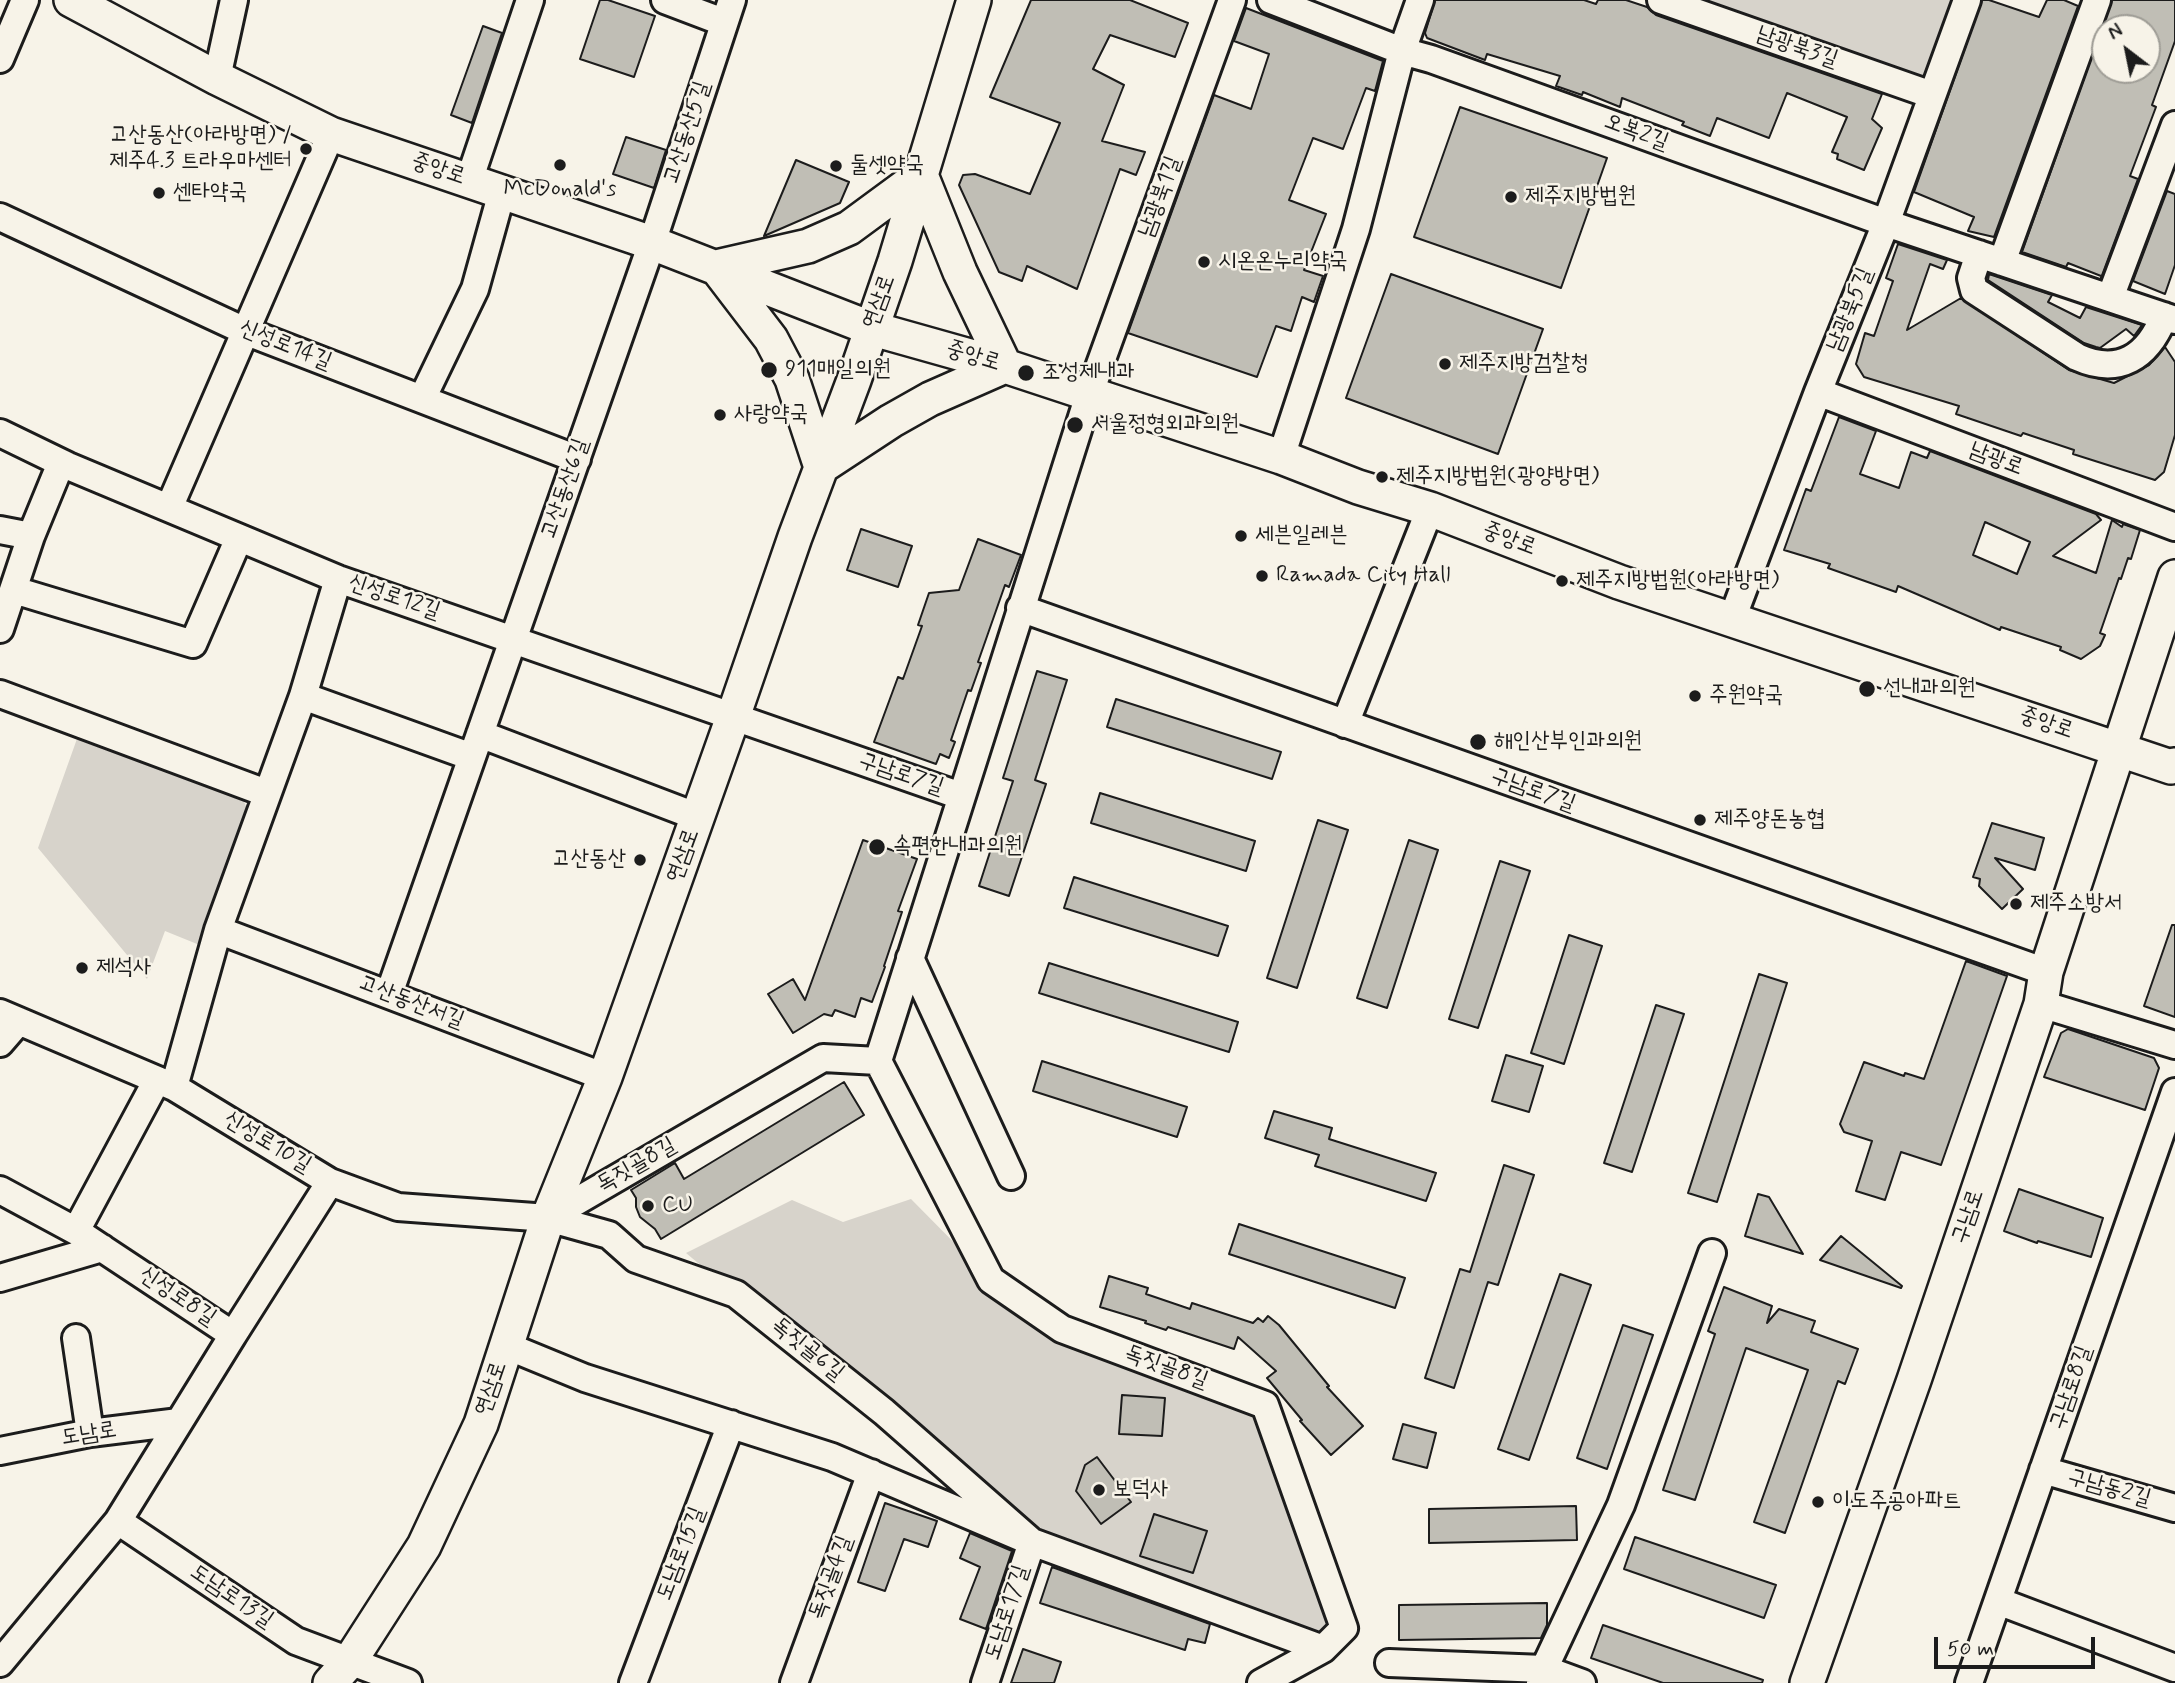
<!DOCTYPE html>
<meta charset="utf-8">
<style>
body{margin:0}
#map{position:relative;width:2175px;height:1683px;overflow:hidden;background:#f7f3e8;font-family:Mynerve,sans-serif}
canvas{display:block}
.north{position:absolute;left:2091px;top:14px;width:70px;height:70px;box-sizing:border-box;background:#f7f3e8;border:2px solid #9f9d96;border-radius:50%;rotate:328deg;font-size:19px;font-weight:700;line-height:28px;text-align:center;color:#1c1c1c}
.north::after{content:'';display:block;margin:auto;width:24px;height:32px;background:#1c1c1c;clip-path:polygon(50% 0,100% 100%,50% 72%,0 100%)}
.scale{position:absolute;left:1934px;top:1637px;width:161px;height:32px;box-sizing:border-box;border:4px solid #1c1c1c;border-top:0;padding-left:9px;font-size:21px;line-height:24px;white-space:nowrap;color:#1c1c1c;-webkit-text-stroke:5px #f7f3e8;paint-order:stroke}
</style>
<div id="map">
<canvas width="2175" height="1683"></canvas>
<div class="north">N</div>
<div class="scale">50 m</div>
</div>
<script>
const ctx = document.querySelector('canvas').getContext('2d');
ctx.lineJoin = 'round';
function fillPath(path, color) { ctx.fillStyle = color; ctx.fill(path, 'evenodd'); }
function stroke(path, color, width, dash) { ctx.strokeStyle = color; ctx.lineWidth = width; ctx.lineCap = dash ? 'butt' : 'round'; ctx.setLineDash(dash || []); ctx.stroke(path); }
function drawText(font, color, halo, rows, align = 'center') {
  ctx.font = font + ' Mynerve,"Poor Story",sans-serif'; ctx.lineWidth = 5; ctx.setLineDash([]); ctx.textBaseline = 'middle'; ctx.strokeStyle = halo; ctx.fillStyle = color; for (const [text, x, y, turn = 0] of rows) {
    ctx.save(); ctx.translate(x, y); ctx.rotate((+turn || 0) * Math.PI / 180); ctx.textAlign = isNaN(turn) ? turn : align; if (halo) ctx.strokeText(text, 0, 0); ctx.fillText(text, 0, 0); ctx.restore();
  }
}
fillPath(new Path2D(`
 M1705,0H1957L1927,85L1702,8Z
 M78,736L242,797L249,813L202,946L165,931L147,979L38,848Z
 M911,1199L991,1280L1062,1329L1265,1405L1344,1628L1323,1649L1032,1542L686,1253L792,1200L843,1222Z`), '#d7d3cb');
const building = new Path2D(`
 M600,0H608L655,16L634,77L580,59Z
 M1031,0H1130L1188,23L1175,57L1110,35L1093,69L1124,85L1102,141L1145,152L1136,175L1120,169L1077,289L1027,266L1022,281L999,272L959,185L963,175L975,174L1030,194L1060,123L990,97Z
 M1435,0H1584L1596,4L1598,0H1626L1647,7L1656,15L1882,94L1872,119L1882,128L1864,170L1837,159L1838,154L1832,152L1847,117L1787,93L1769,138L1717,118L1710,136L1682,125L1684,122L1622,98L1620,107L1583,92L1582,95L1556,86L1560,76L1487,54L1485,60L1427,38L1425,33Z
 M1982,0H1989L2039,17L2047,0H2064L2078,6L1994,237L1968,231L1974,217L1914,192Z
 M2112,0H2175V41L2152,105L2156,107L2130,176L2138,179L2101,278V276L2068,263L2066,267L2022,252ZM2105,28H2147V70H2105Z
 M1246,8L1383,61L1375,91L1366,88L1343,149L1313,138L1289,200L1326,214L1304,270L1323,276L1314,302L1302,297L1291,331L1276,326L1257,377L1128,333L1214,95L1251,109L1269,54L1234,41Z
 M483,26L502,33L472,123L451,115Z
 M1460,107L1607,158L1561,288L1414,237Z
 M626,137L666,150L654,188L613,174Z
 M796,160L849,182L840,203L764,236Z
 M2167,191L2175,194V265L2165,294L2133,281Z
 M1898,244L1947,260L1943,269L1930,264L1907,330L1961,298L2069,370L2114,383L2149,365L2165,347L2175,362V435L2164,472L2155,480L2073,454L2074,450L2023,433L2021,436L1956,414L1959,406L1864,377L1856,364L1865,333L1874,336L1893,281L1886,278Z
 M1391,274L1543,329L1498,454L1346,398Z
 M1989,274L2052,295L2048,302L2080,318L2086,307L2142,325L2134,336L2126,329L2100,348L2096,347L2084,343L1988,280Z
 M1839,417L1876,431L1860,474L1899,488L1911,452L1927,458L1930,451L2096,514L2101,520L2053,556L2096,573L2112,520L2122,527L2123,524L2140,530L2131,559L2128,558L2121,579L2119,578L2100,633L2105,635L2100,646L2081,659L2060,650L2061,647L2001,627L2000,630L1898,586L1896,592L1828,568L1830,564L1784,550L1806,489L1811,491ZM1985,522L2030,542L2017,574L1973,555Z
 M861,529L912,546L898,587L847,570Z
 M978,539L1021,555L1009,587L1005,585L978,662L981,663L971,691L968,690L951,740L955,742L949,758L940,754L936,764L874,742L898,677L903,679L922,626L918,625L929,593L959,590Z
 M1037,671L1067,680L1035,780L1046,784L1009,896L979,886L1013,781L1003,778Z
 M1116,699L1281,752L1272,779L1107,727Z
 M1100,793L1255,841L1246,871L1091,823Z
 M1318,820L1348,830L1297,988L1267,978Z
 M1992,823L2044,838L2035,870L1995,858L2023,889L2002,909L1979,886L1980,879L1973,877Z
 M863,840L917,859L898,911L902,912L884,966L885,967L872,1002L861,998L855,1017L835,1010L832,1016L824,1014L793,1033L768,994L793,979L805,1000Z
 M1409,840L1438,850L1387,1008L1357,998Z
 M1500,861L1530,871L1478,1028L1449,1019Z
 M1074,877L1228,926L1218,956L1064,908Z
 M2172,925H2175V1017L2144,1006Z
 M1569,935L1602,946L1564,1064L1531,1053Z
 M1966,961L2007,976L1941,1165L1901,1152L1885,1200L1856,1191L1872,1141L1844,1132L1840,1124L1864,1062L1904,1076L1905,1073L1924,1079Z
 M1049,963L1238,1022L1229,1052L1039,993Z
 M1759,974L1787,983L1717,1202L1688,1193Z
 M1656,1005L1684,1014L1632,1172L1604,1163Z
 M2068,1029L2154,1058L2159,1068L2145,1110L2044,1077L2061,1033Z
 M1506,1055L1543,1066L1529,1112L1492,1101Z
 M1042,1061L1187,1107L1177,1137L1033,1091Z
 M844,1082L864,1115L661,1239L655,1229L640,1217L636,1207V1198L631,1190L675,1163L684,1179Z
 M1274,1111L1332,1128L1329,1139L1436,1173L1426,1201L1315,1166L1319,1155L1265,1138Z
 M1504,1165L1534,1175L1498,1285L1488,1282L1454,1388L1425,1378L1460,1269L1470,1272Z
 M2019,1189L2103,1218L2091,1257L2038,1241L2037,1243L2004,1231Z
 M1758,1194L1769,1197L1803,1254L1745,1236Z
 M1239,1224L1405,1278L1395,1308L1229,1254Z
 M1841,1236L1902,1286L1901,1288L1820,1260Z
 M1560,1274L1591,1285L1529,1460L1498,1449Z
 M1109,1276L1148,1288L1146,1294L1190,1309L1192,1303L1253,1323L1258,1318L1263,1322L1268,1316L1279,1325L1329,1386L1327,1387L1363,1426L1331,1455L1300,1421L1302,1420L1267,1378L1276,1371L1238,1337L1234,1349L1168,1327L1166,1330L1145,1323L1146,1321L1100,1307Z
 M1724,1287L1772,1306L1767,1323L1779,1309L1815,1321L1811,1332L1858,1349L1845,1384L1838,1381L1785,1533L1754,1522L1808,1370L1746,1348L1695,1500L1663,1490L1715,1334L1708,1331Z
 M1623,1325L1653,1335L1607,1469L1577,1458Z
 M1122,1395L1165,1398L1162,1436L1119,1434Z
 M1403,1424L1436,1433L1427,1468L1393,1459Z
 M1097,1457L1131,1502L1101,1524L1076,1491L1085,1465Z
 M885,1503L937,1521L928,1547L904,1539L885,1591L858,1582Z
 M1576,1506L1577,1540L1429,1543V1509Z
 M1154,1514L1207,1531L1193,1573L1140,1556Z
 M970,1533L1012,1551L986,1629L960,1619L980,1567L960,1558Z
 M1635,1537L1776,1585L1764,1618L1624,1569Z
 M1052,1567L1210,1624L1205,1643L1188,1639L1185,1650L1040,1603Z
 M1547,1603V1625L1541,1638L1399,1640V1605Z
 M1603,1625L1763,1680L1762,1683H1663L1591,1658Z
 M1023,1649L1061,1662L1054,1683H1011Z`);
fillPath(building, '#c0beb5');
stroke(building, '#1c1c1c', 2);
const minor = new Path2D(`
 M665,0L723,22
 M1271,0L1402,51L1431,59L1886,223L2175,320
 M1661,0L1932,95
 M0,59L25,0
 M217,78L234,0
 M469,181L530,0
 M0,217L245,331L577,459
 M1979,254L1971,278L1974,290L2077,357C2119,376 2148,357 2164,316
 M2002,262L2097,0
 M2110,298L2175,125
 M1818,392L2175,527
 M422,399L475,289L502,192
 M0,433L68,466L338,579L961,796
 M1281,457L1356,229L1402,51L1420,0
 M169,508L331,134
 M0,530L31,536
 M14,590L193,644L239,538
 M1020,608L2046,972
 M1732,619L1818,392L1886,223L1967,0
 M0,629L31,536L61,463
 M0,694L266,793
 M303,696L472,757
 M1345,724L1430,509
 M480,734L698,817
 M218,930L605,1077
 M910,958L1011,1176
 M389,994L652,243L732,0
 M2041,1004L2175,1045
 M0,1013L174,1087L330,1182L398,1207L548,1218L609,1235L636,1259L736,1294L884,1412L1032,1542L985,1683
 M0,1043L19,1021
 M878,1061L1089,395L1232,0
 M174,1087L218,930L303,696L338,579
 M0,1190L76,1231L233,1335L330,1182
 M548,1218L823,1058L878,1061L991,1280L1062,1329L1265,1405L1344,1628L1323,1649L1261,1683
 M76,1231L157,1080
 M0,1278L102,1248
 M76,1338L90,1433
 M507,1346L585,1378L832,1457L1032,1542L1323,1649
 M0,1451L90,1433L179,1422
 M2043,1470L2175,1508
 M118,1521L233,1335
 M1998,1601L2175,1668
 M0,1663L118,1521L296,1641L408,1683
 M1389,1663L1544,1669L1582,1683
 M633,1683L731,1424
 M794,1683L871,1473
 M1540,1683L1544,1669L1621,1505L1712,1253
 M1969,1683L2175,1092`);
const major = new Path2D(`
 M71,0L217,78L331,134L652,243L870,328L1005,366L1281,457L1358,487L1430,509L1619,582L2171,767L2175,765
 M921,175L960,272L1005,366L930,399L891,421L821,467L792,379L771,339L716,267L808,246L849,228Z
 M330,1683L350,1661L424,1546L481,1424L548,1218L605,1077L733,717L795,537L854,380L895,261L974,0
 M1807,1683L1914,1380L2041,1004L2046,972L2175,577`);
stroke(minor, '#1c1c1c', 32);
stroke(major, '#1c1c1c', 38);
stroke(minor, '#f7f3e8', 26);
stroke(major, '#f7f3e8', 33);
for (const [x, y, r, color] of [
 [306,149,7,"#1c1c1c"],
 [560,165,7,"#1c1c1c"],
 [836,166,7,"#1c1c1c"],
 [159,193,7,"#1c1c1c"],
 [1511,197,7,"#1c1c1c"],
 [1204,262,7,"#1c1c1c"],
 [1445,364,7,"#1c1c1c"],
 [769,370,9,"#1c1c1c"],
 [1026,373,9,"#1c1c1c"],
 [720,415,7,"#1c1c1c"],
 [1075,425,9,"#1c1c1c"],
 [1382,477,7,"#1c1c1c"],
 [1241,536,7,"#1c1c1c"],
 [1262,576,7,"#1c1c1c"],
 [1562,581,7,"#1c1c1c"],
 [1867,689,9,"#1c1c1c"],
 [1695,696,7,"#1c1c1c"],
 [1478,742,9,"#1c1c1c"],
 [1700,820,7,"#1c1c1c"],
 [877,847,9,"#1c1c1c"],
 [640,860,7,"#1c1c1c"],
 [2016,904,7,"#1c1c1c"],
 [82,968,7,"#1c1c1c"],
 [648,1206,7,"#1c1c1c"],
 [1099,1490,7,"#1c1c1c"],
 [1818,1502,7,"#1c1c1c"]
]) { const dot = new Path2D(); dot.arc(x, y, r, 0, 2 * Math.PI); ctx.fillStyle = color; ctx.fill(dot); stroke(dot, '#f7f3e8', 2.5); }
drawText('23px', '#1c1c1c', '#f7f3e8', [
 ["남광북3길",1797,48,19],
 ["고산동산5길",688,133,-72],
 ["오복2길",1636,133,20],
 ["중앙로",438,170,19],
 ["남광북1길",1161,197,-70],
 ["연삼로",880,302,-70],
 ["남광북5길",1851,310,-68],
 ["신성로14길",285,346,22],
 ["중앙로",973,357,17],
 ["남광로",1996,460,21],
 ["고산동산6길",566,489,-71],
 ["중앙로",1509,540,21],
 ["신성로12길",394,598,19],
 ["중앙로",2046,724,19],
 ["구남로7길",901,775,19],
 ["구남로7길",1533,791,20],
 ["연삼로",684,856,-70],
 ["고산동산서길",411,1003,21],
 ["신성로10길",267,1143,31],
 ["독짓골8길",637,1166,-30],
 ["구남로",1969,1217,-71],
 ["신성로8길",177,1297,34],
 ["독짓골6길",807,1350,39],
 ["독짓골8길",1166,1368,20],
 ["구남로8길",2072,1388,-71],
 ["연삼로",492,1389,-71],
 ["도남로",89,1435,-9],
 ["구남동2길",2109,1489,16],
 ["도남로15길",682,1554,-69],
 ["독짓골4길",832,1578,-70],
 ["도남로13길",231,1597,34],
 ["도남로17길",1008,1613,-72]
]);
drawText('23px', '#1c1c1c', '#f7f3e8', [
 ["고산동산(아라방면) /",292,136,"right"],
 ["제주4.3 트라우마센터",292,162,"right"],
 ["둘셋약국",850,166],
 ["McDonald's",560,190,"center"],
 ["센타약국",173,193],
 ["제주지방법원",1525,197],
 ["시온온누리약국",1218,262],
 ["제주지방검찰청",1459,364],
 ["911매일의원",785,370],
 ["조성제내과",1042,373],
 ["사랑약국",734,415],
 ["서울정형외과의원",1091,425],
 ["제주지방법원(광양방면)",1396,477],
 ["세븐일레븐",1255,536],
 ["Ramada City Hall",1276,576],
 ["제주지방법원(아라방면)",1576,581],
 ["선내과의원",1883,689],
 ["주원약국",1709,696],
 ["해인산부인과의원",1494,742],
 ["제주양돈농협",1714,820],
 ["속편한내과의원",893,847],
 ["고산동산",626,860,"right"],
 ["제주소방서",2030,904],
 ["제석사",96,968],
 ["CU",662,1206],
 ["보덕사",1113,1490],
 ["이도주공아파트",1832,1502]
], 'left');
</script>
